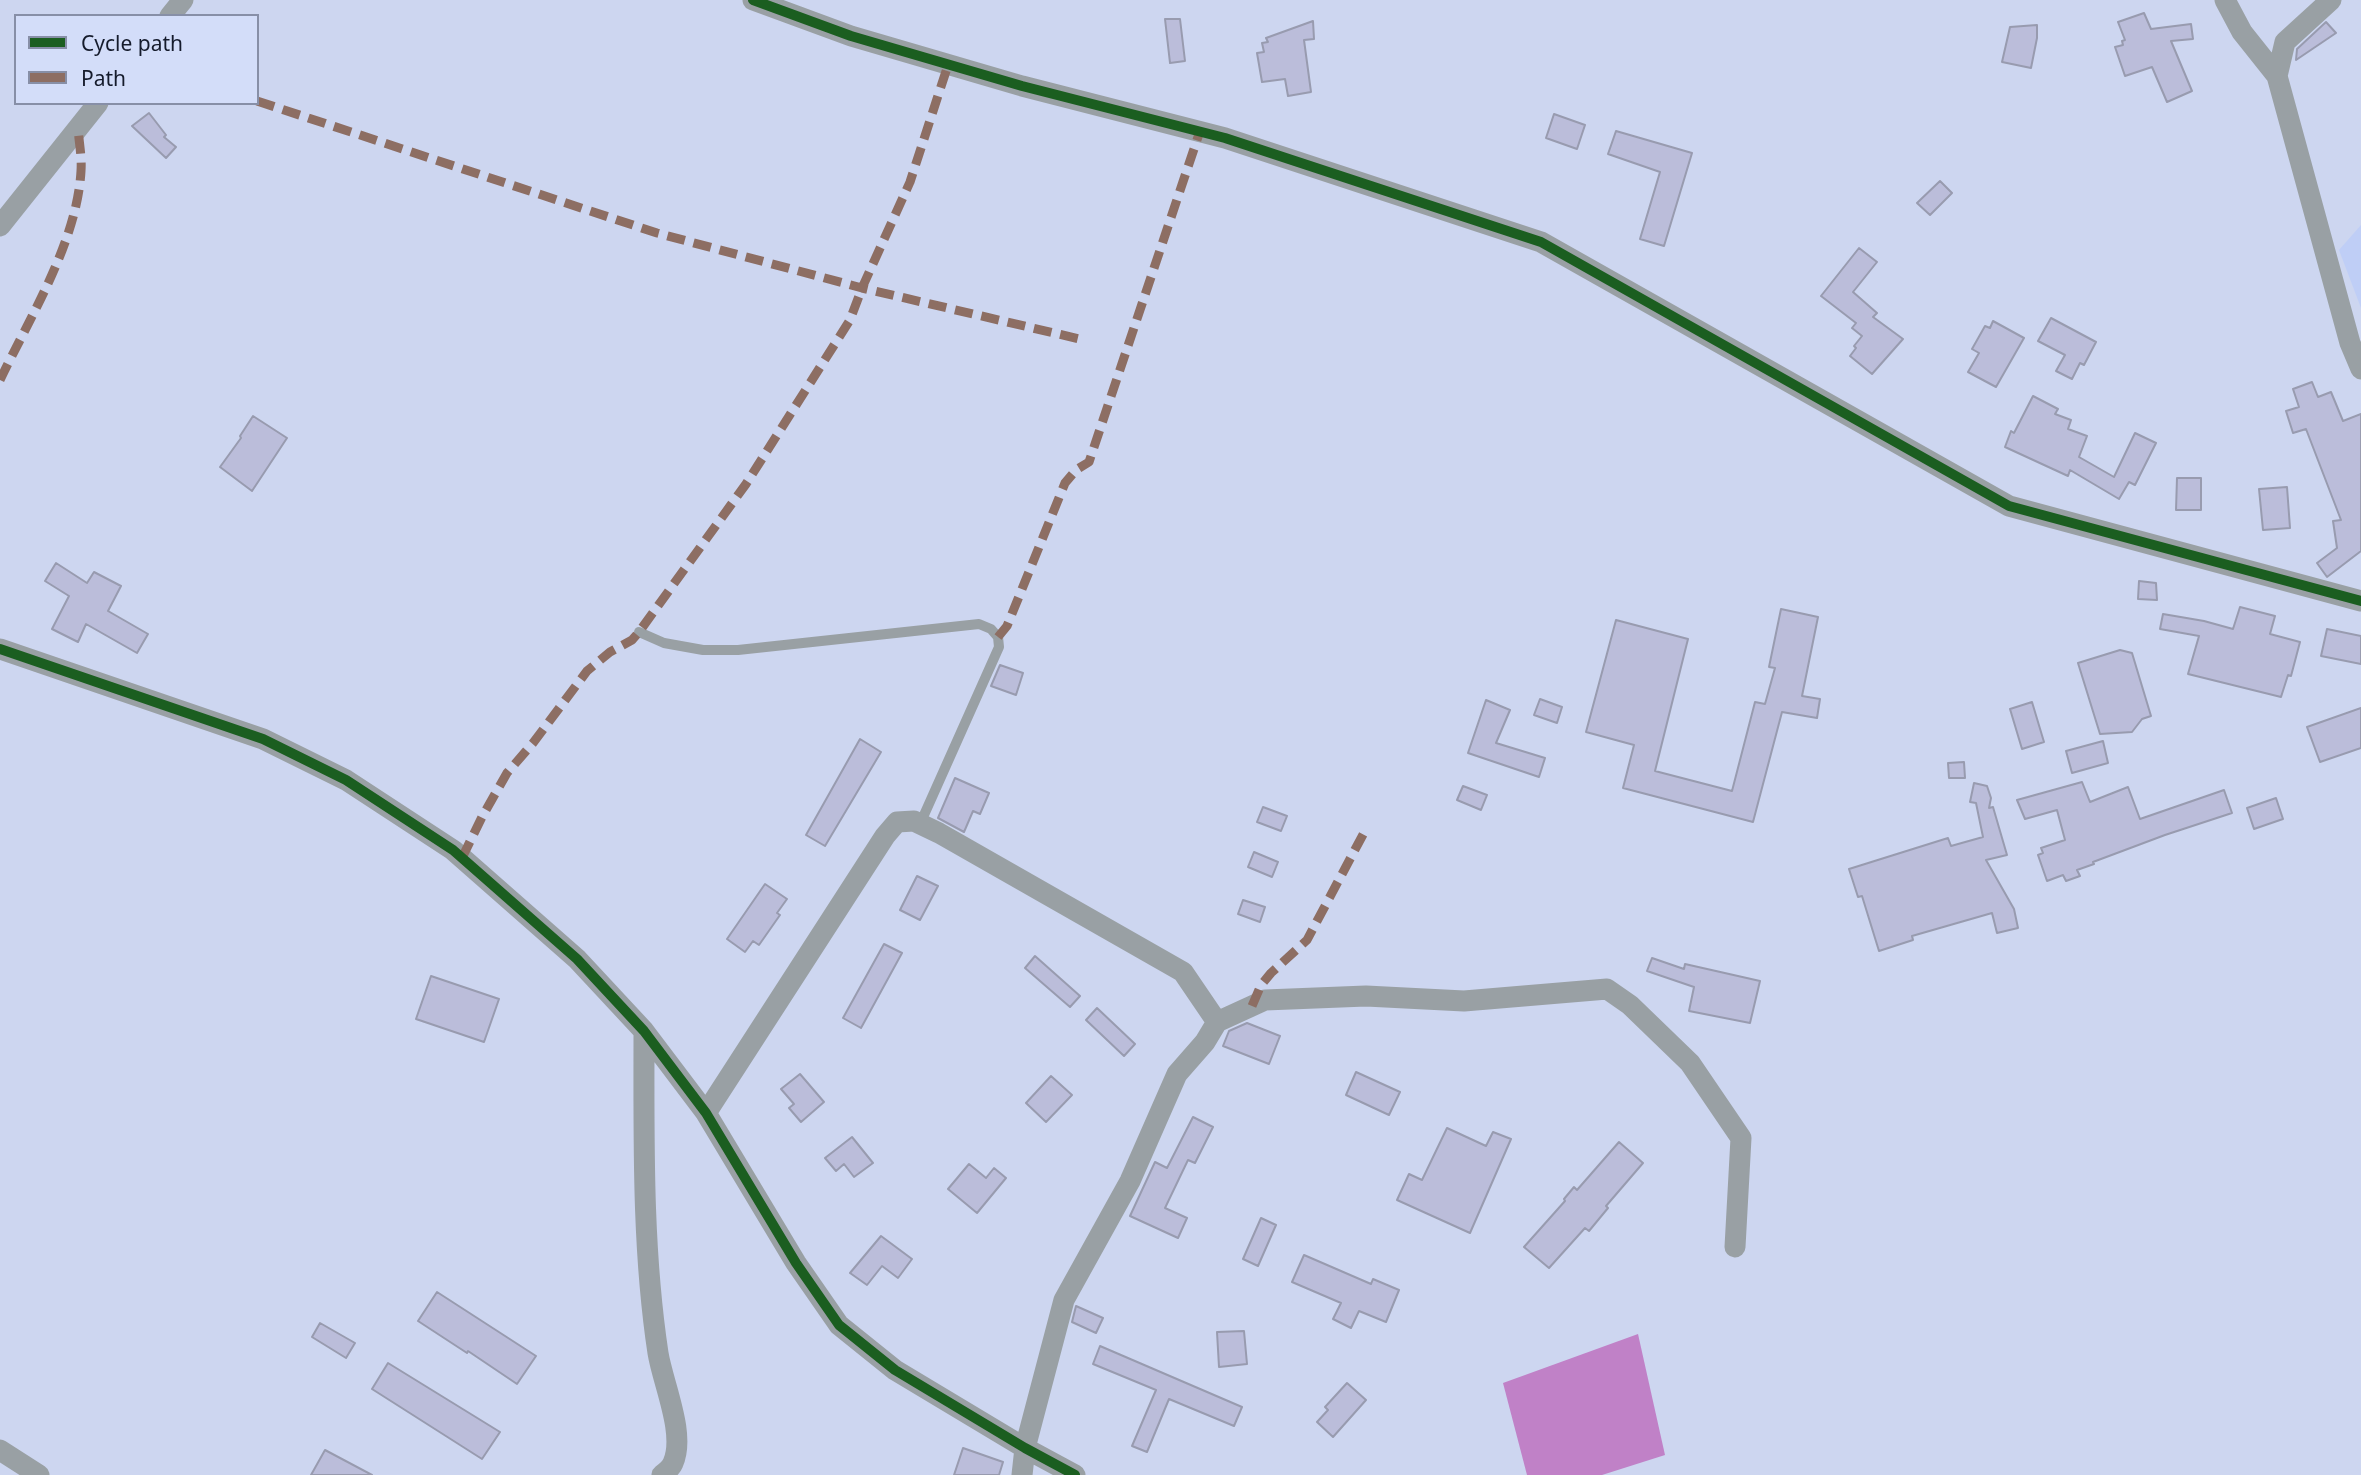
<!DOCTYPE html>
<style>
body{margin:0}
#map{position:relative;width:2361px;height:1475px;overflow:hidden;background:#cdd6f0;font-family:"Noto Sans",sans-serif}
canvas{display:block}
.legend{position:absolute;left:14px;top:14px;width:245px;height:91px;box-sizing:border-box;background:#d3ddf9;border:2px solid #878fa7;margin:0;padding:9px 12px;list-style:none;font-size:21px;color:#151b2c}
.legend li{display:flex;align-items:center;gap:14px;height:35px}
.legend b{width:35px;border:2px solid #878fa7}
</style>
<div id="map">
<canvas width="2361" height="1475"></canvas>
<ul class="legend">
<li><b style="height:9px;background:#1b5e20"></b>Cycle path</li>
<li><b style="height:9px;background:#8d6e63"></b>Path</li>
</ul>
</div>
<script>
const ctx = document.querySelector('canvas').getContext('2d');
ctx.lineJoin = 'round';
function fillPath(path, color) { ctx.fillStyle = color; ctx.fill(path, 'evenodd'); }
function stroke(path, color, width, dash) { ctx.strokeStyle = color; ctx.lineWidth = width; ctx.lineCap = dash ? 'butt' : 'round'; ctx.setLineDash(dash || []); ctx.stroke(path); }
fillPath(new Path2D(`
 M2361,225V308L2339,250Z`), '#bfcef6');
fillPath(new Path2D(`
 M1638,1334L1665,1455L1602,1475H1527L1503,1383Z`), '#c081c7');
const building = new Path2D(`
 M2144,13L2151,29L2191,24L2193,39L2171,41L2192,91L2167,102L2152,67L2125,76L2115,47L2123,45L2122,41L2125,40L2118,22Z
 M1165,19H1180L1185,61L1170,63Z
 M1313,21L1314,39L1304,40L1311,92L1288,96L1285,79L1262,82L1257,53L1264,52L1262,43L1268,42L1266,38Z
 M2326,22L2336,33L2296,60L2297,49Z
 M2037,25V38L2031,68L2002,62L2010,27Z
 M149,113L166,135L164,137L176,147L166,158L132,126Z
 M1554,114L1585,125L1577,149L1546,138Z
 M1616,131L1692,153L1664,246L1640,239L1660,172L1608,154Z
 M1940,181L1952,193L1930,215L1917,203Z
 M1859,248L1877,262L1853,292L1877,313L1873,317L1903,339L1872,374L1850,356L1856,348L1854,346L1862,336L1852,328L1856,323L1821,296Z
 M2051,318L2096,342L2084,365L2080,363L2072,379L2056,371L2065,355L2038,341Z
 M1993,321L2024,338L1996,387L1968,372L1979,353L1972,349L1985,326L1990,328Z
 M2312,382L2318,397L2331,392L2343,421L2361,414V551L2327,577L2317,563L2337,548L2333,521L2341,520L2306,429L2293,433L2286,411L2299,407L2293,389Z
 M2033,396L2058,409L2055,414L2071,420L2068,429L2087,436L2079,457L2114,477L2135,433L2156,443L2135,485L2129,482L2119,499L2070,470L2068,476L2005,447L2011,431L2014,433Z
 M253,416L287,438L252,491L220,467L241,438L240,436Z
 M2177,478H2201V510H2176Z
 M2287,487L2290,528L2263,530L2259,489Z
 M56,563L87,583L94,572L121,586L108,611L148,634L137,653L86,624L78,642L52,629L69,596L45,581Z
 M2139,581L2156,583L2157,600L2138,599Z
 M2240,607L2275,616L2270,634L2300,642L2291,676L2288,675L2281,697L2188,674L2199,636L2160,629L2163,614L2204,621L2233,629Z
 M1781,609L1818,617L1802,696L1820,699L1817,718L1782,712L1753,822L1623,788L1634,745L1586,732L1616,620L1688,639L1655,771L1732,791L1755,702L1765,704L1775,668L1769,667Z
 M2327,629L2361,636V664L2321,656Z
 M2120,650L2132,653L2151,716L2142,719L2132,732L2100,734L2078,663Z
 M1000,665L1023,673L1016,695L991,686Z
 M1540,699L1562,707L1557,723L1534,715Z
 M1486,700L1510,710L1496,743L1545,758L1539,777L1468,753Z
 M2032,702L2044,742L2022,749L2010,709Z
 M2361,708V748L2320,762L2307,727Z
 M860,739L881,752L825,846L806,835Z
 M2103,741L2108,763L2072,773L2066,751Z
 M1964,762L1965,778H1949L1948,763Z
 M955,778L989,793L980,814L973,811L964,832L938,818Z
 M2082,782L2090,802L2128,787L2140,819L2224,790L2232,813L2165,835L2093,862L2094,864L2077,870L2080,876L2066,881L2063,875L2047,881L2038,855L2043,853L2041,848L2065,840L2057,810L2025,819L2017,800Z
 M1974,783L1987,786L1991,798L1989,808L1993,807L2007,855L1986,860L2014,909L2018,928L1997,933L1992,913L1912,936L1913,940L1879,951L1862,896L1858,897L1849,869L1948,838L1951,846L1983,837L1976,803L1970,802Z
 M1463,786L1487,795L1481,810L1457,800Z
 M2276,798L2283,819L2254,829L2247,808Z
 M1263,807L1287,816L1281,831L1257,822Z
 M1254,852L1278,862L1272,877L1248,867Z
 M917,876L938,886L920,920L900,910Z
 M765,884L787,899L777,913L780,915L759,945L753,941L745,952L727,939Z
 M1243,900L1265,907L1260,922L1238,914Z
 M884,944L902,953L861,1028L843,1018Z
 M1035,956L1080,996L1070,1007L1025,968Z
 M1652,958L1684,969L1685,964L1760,981L1750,1023L1689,1011L1694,987L1647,971Z
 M431,976L499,999L484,1042L416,1019Z
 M1097,1008L1135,1044L1124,1056L1086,1020Z
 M1247,1023L1280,1036L1269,1064L1223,1046L1229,1031Z
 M1356,1072L1400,1092L1389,1115L1346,1095Z
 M800,1074L824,1102L801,1122L789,1108L794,1104L781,1089Z
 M1051,1076L1072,1095L1046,1122L1026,1103Z
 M1193,1117L1213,1127L1195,1163L1188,1160L1165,1208L1187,1218L1178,1238L1130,1216L1155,1162L1167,1168Z
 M1447,1128L1486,1146L1493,1132L1511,1139L1470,1233L1397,1200L1409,1174L1422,1180Z
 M852,1137L873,1163L854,1177L844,1164L836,1171L825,1158Z
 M1619,1142L1643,1163L1606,1206L1608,1208L1589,1231L1585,1228L1549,1268L1524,1247L1565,1201L1564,1199L1574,1187L1577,1190Z
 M969,1164L986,1178L994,1168L1006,1178L977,1213L948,1189Z
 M1261,1218L1276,1225L1258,1266L1243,1259Z
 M881,1236L912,1259L898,1278L882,1266L867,1285L850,1273Z
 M1304,1255L1371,1284L1373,1279L1399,1290L1386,1322L1359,1311L1351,1328L1333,1319L1341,1303L1292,1282Z
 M437,1292L536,1356L517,1384L468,1351L467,1353L418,1321Z
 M1076,1306L1103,1318L1096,1333L1072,1322Z
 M320,1323L355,1343L346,1358L312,1337Z
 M1244,1331L1247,1364L1219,1367L1217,1332Z
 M1100,1346L1242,1407L1234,1426L1169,1399L1147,1452L1132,1446L1156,1390L1093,1364Z
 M388,1363L500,1432L482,1459L372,1389Z
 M1347,1383L1366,1400L1333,1437L1317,1422L1328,1410L1325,1407Z
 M963,1448L1003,1462L999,1475H954Z
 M325,1450L372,1475H311Z`);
fillPath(building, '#bbbdda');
stroke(building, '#989baf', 2);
stroke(new Path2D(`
 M639,632L664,643L703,650H738L979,624L991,629L998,637L999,647L920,824`), '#99a0a4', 10);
stroke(new Path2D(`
 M753,0L851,36L1022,86L1225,138L1541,242L2009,506L2361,601
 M2225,0L2242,32L2277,76
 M2331,0L2285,42L2277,76L2350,343L2361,369
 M170,16L183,0
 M0,226L98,103
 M0,649L263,739L346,780L453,850L577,959L644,1031L706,1113L796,1263L839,1325L895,1370L1025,1448L1075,1475
 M644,1031C644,1138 642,1247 658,1353C663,1384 686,1434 673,1463C671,1468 666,1472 662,1475
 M706,1113L885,836L897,822L914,821L939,833L1183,972L1217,1022
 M0,1450L39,1475
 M1022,1475L1025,1448L1064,1300L1130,1181L1177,1074L1205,1042L1217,1022L1265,1000L1366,996L1464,1001L1607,989L1630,1005L1690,1063L1741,1138L1735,1247`), '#99a0a4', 21);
stroke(new Path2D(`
 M257,101L657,233L862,288L1084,340
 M0,380C30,317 77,242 81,171C82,157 79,142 78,128
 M998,637L1007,626L1065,483L1076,470L1089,462L1200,131
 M462,858L482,817L507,773L533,743L587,671L610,652L632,640L639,632L746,484L850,320L862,288L910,182L948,65
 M1252,1006L1261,985L1271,973L1307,940L1367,827`), '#8d6e63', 9, [18, 9]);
stroke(new Path2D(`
 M753,0L851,36L1022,86L1225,138L1541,242L2009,506L2361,601
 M0,649L263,739L346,780L453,850L577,959L644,1031L706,1113L796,1263L839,1325L895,1370L1025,1448L1075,1475`), '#1b5e20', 10);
</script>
